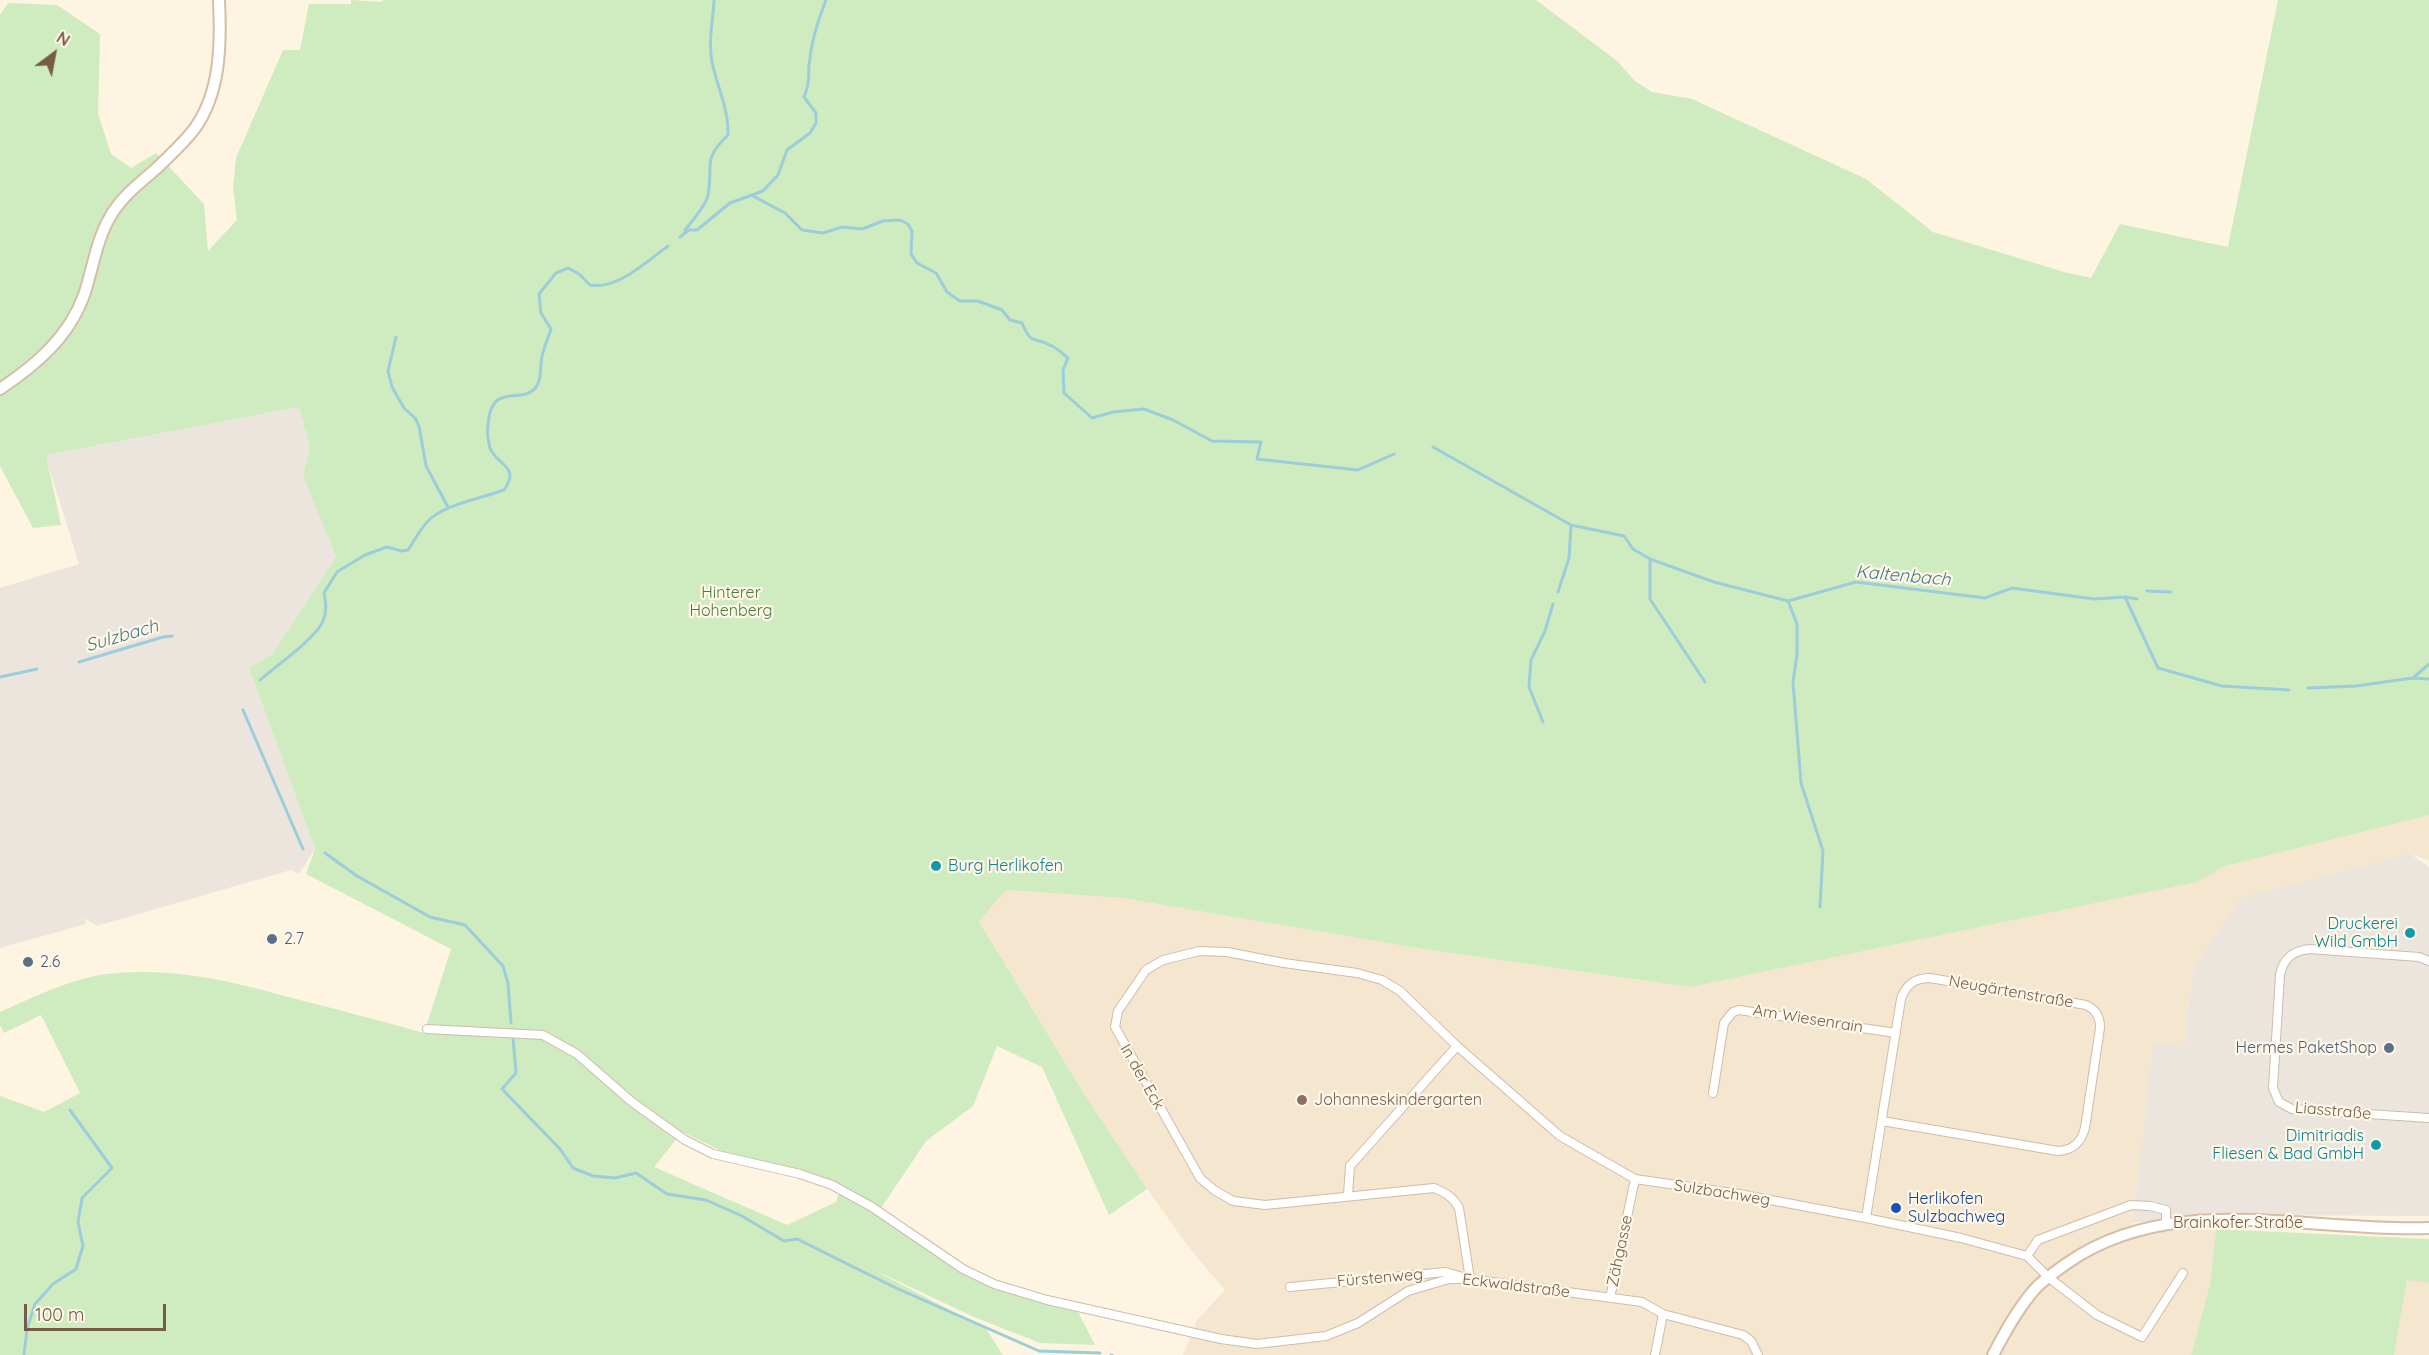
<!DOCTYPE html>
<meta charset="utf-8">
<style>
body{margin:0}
#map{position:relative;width:2429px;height:1355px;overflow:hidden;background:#fdf4e2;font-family:Quicksand,sans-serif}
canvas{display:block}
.north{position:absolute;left:24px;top:24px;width:60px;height:60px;-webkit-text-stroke:4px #fff8e9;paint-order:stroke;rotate:32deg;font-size:16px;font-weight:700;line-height:24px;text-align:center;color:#765b47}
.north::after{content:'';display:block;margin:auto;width:21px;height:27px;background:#765b47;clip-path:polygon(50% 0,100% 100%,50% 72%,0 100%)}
.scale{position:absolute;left:24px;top:1304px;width:142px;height:27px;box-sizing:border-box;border:3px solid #765b47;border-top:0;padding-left:8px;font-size:18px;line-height:21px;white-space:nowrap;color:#765b47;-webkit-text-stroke:4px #fff8e9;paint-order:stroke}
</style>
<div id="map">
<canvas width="2429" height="1355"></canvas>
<div class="north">N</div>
<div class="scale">100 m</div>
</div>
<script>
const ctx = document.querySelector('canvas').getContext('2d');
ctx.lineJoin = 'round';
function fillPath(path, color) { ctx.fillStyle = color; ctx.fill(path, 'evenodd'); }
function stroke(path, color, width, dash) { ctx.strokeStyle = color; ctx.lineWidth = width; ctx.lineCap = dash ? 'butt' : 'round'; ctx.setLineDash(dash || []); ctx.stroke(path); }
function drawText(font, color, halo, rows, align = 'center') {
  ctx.font = font + ' Quicksand,sans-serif'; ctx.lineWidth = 4.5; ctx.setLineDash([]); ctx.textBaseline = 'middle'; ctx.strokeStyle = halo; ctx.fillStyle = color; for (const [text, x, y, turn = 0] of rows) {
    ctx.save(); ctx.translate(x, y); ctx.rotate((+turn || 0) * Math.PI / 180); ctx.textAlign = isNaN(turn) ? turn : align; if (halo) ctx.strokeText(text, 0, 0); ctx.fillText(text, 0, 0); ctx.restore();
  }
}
fillPath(new Path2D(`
 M2427,814L2429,815V861L2411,854L2193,971L2184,1046L2153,1044L2133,1223L2136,1236L2184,1226L2214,1225L2216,1229L2210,1284L2191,1355H1183L1197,1320L1225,1290L1190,1249L1147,1189L1086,1097L979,920L1006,890L1123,898L1422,949L1690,987L2196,882L2225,866Z
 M2407,1279L2429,1283V1355H2394Z`), '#f5e6d0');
fillPath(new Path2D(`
 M299,407L310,446L303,476L336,557L272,654L249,668L315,849L299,874L291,870L97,926L84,918L86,924L0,948V588L79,564L45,455Z
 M2411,854L2429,867V1216L2209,1215L2133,1223L2153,1043L2184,1046L2193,971L2242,898Z`), '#ece5dd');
fillPath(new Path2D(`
 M351,0L381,2L383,0H1536L1617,61L1635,81L1652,92L1692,99L1866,179L1933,232L2064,272L2091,278L2120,224L2228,247L2278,0H2429V815L2225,866L2197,882L1690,987L1422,949L1123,898L1006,890L979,921L1086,1097L1147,1189L1109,1215L1042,1067L997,1046L973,1106L926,1141L881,1208L817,1175L730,1155L682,1132L654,1167L787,1225L836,1202L839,1192L874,1211L959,1268L1076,1308L1095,1345L1040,1343L974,1317L872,1269L986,1329L1003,1355H0V1096L44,1112L80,1093L41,1015L4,1033L0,1025V1012C34,997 70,979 107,974C172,966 235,982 296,999C339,1010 382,1021 424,1033L451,949L306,874L315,849L249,668L272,654L336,557L303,476L310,446L299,407L46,455L61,525L33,528L0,466V15L8,3L57,5L100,34L98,114L111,154L131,168L156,153L204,204L208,251L237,220L233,187L236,158L283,50H300L309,4H351Z
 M2216,1229L2429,1239V1283L2407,1280L2394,1355H2191L2210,1284Z`), '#cfebc0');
stroke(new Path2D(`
 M753,196L785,213L802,230L823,233L842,227L862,229L883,221L900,220L908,224L912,231L911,254L917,263L936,273L947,292L960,301H978L1002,310L1010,320L1022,323C1032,347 1035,336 1052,346C1058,349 1063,354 1068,358L1063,370L1064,393L1092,418L1113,412L1144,409L1173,420L1212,441L1261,442L1257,459L1358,470L1394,454
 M685,230C692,221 706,206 708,195C714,164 701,161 728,135C729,109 717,87 712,62C708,41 713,21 714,0
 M680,237L689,230H697L730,203L763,191L778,175L787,150L810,133L816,123V113L804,97C810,82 808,79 809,65C811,42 818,20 826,0
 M396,337L388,371L392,387L404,408L415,418L419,426L426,466L448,507
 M1433,447L1571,525L1624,536L1633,549L1650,559L1714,582L1788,601L1856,582L1985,598L2012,588L2094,599L2125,597L2158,668L2222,686L2289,690
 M1650,559V599L1705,682
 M2147,591L2171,592
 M1558,592L1569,558L1571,525
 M2125,597L2137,599
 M1788,601L1797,624V655L1793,682L1801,783L1823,851L1820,907
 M79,662L163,637L172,636
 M0,677L37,669
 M2413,678L2429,664
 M260,680C275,667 317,637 323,621C327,611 326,603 324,593L337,572L365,555L387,547L402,551L408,550C415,540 421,527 430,519C447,504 482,498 504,490C521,466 497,466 490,448C488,442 487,431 488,425C491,380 522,406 536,387C541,381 540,372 541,365C541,352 547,342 551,329L541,313L539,294L556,273L568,268L579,274L590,285C618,290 647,261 668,246
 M2308,688L2356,686L2413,678L2429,679
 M243,710L303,849
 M1543,722L1529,687L1531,660L1545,631L1553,604
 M325,853L357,876L430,917L465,925L503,966L508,983L511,1023
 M513,1038L516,1073L502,1089L560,1149L573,1168L593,1176L615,1178L636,1173L667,1194L706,1200L742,1216L784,1241L797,1239L896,1288L1039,1351L1100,1353
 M24,1355L27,1329L35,1304L53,1284L76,1269L83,1246L78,1222L82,1198L112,1168L70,1110
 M1111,1355H1112`), '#9ccdda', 3);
const street = new Path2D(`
 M2429,961L2419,957L2309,949C2292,951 2283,959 2280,975L2273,1088L2279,1102L2292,1109L2429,1118
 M427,1029L543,1035L577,1054L632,1102L685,1140L713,1154L800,1174L832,1185L872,1207L963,1269L994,1284L1047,1300L1221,1339L1257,1344L1326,1336L1358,1323L1408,1291L1449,1279H1470L1642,1302L1663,1314L1743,1335L1751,1341L1758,1355
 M1713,1093L1724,1023L1733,1012L1739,1010L1896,1033
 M1348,1195L1350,1166L1457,1046
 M1866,1218L1901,999C1906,984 1915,978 1930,978L2086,1005C2096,1010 2100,1016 2100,1028L2085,1128C2081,1143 2073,1150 2058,1151L1882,1121
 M2027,1256L2038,1240L2131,1205L2150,1206L2166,1210V1223
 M1290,1287L1445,1272L1470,1279L1459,1208C1453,1197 1446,1193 1434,1188L1265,1205L1233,1201L1214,1190L1200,1178L1115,1027L1118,1011L1146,970L1163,960L1200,951L1227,952L1284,963L1357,973L1382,980L1400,991L1457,1046L1560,1136L1635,1179L1739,1194L1866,1218L1961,1238L2027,1256L2048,1277L2097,1315L2142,1337L2183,1273
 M1610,1298L1635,1179
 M1655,1355L1663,1314`);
const secondary = new Path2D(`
 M0,389C36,365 69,337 84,295C93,269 96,241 110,217C121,197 140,183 157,168C170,155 184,143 195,128C221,92 221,42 219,0
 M1993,1355C2005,1332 2017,1310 2034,1290C2043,1280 2055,1272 2066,1264C2172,1189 2309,1233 2429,1228`);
stroke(street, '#cfbca9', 10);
stroke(secondary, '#d4bea8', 14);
stroke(street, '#fff', 8);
stroke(secondary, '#fff', 10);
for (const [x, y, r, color] of [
 [936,866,6,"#0f9aa8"],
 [2410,933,6,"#0f9aa8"],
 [272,939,6,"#5c6f8a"],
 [28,962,6,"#5c6f8a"],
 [2389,1048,6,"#5c6f8a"],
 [1302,1100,6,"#8d6e63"],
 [2376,1145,6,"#0f9aa8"],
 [1896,1208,6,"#1a4fb4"]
]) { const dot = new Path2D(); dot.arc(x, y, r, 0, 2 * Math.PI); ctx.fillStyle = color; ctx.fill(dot); stroke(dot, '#fff8e9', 2); }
drawText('16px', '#4d7c3f', '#fff8e9', [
 ["Hinterer",731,593],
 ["Hohenberg",731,611]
]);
drawText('16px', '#0d838f', '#fff8e9', [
 ["Burg Herlikofen",948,866,"left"],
 ["Druckerei",2398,924],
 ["Wild GmbH",2398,942],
 ["Dimitriadis",2364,1136],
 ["Fliesen & Bad GmbH",2364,1154]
], 'right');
drawText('16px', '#4e5e75', '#fff8e9', [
 ["2.7",284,939],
 ["2.6",40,962],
 ["Hermes PaketShop",2377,1048,"right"]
], 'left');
drawText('16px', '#765b47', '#fff8e9', [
 ["Neugärtenstraße",2011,992,10],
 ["Am Wiesenrain",1808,1019,9],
 ["In der Eck",1142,1077,60],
 ["Liasstraße",2333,1111,5],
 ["Sulzbachweg",1722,1193,9],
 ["Brainkofer Straße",2238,1223],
 ["Zähgasse",1620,1251,-78],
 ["Fürstenweg",1380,1278,-5],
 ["Eckwaldstraße",1516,1286,7]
]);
drawText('16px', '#785e54', '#fff8e9', [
 ["Johanneskindergarten",1314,1100]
], 'left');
drawText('16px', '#164399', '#fff8e9', [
 ["Herlikofen",1908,1199],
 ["Sulzbachweg",1908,1217]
], 'left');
drawText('italic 18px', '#407a8b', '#fff8e9', [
 ["Kaltenbach",1903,576,5],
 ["Sulzbach",122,636,-16]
]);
</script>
